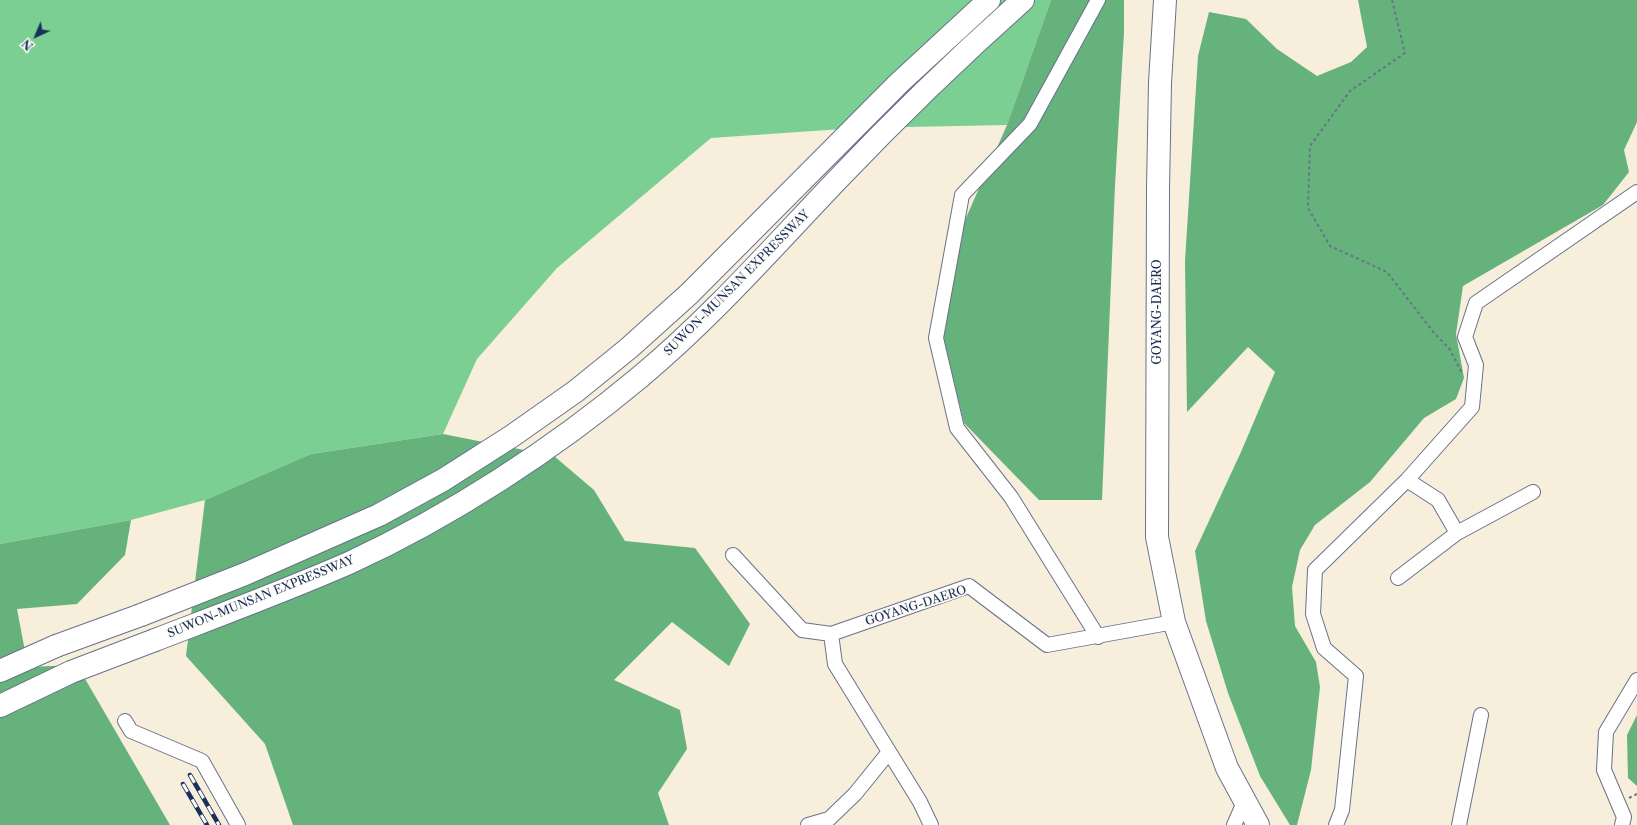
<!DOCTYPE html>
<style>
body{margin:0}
#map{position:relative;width:1637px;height:825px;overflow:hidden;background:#f7eedc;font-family:"Libre Caslon Text",serif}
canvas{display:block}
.north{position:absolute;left:16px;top:16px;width:40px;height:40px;-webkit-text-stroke:3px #fdfcf7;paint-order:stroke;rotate:224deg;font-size:11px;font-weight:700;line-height:16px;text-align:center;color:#1b2f5e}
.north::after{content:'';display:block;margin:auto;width:14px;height:18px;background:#1b2f5e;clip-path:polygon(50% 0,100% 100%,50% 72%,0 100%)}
</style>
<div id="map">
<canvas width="1637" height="825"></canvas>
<div class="north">N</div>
</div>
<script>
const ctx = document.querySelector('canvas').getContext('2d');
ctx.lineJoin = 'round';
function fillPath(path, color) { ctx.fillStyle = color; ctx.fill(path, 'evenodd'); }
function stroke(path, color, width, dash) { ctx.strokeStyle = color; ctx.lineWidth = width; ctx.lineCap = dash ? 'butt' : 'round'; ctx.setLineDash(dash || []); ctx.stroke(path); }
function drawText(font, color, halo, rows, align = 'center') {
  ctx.font = font + ' "Libre Caslon Text",serif'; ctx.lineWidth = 3.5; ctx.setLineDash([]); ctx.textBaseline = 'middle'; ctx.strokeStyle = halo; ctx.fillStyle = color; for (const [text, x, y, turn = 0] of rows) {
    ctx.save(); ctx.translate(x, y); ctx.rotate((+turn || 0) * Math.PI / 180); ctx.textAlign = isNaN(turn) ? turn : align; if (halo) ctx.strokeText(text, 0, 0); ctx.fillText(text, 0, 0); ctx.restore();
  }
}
fillPath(new Path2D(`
 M0,0H1051L1007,125L857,128L711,138L557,268L477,359L443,434L311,454L205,500L131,520L0,544Z`), '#7ccf92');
fillPath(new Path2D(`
 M1051,0H1124V32L1115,185L1102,500H1039L964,423L943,338L954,245L1007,125Z
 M1358,0H1637V122L1624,150L1629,172L1603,205L1463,286L1456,334L1464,378L1456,399L1424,418L1370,482L1315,525L1300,550L1292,587L1295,626L1316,662L1320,687L1311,770L1297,825H1290L1260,776L1228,693L1206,621L1195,551L1241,452L1275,372L1248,347L1187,412L1185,261L1198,56L1209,12L1246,19L1277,49L1317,76L1351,62L1367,47Z
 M443,434L554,456L594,490L625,541L695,548L750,624L729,666L672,622L614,680L680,710L687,749L658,793L669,825H293L265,744L186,656L205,500L311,454Z
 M131,520L125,555L77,604L17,609L28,667L77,665L170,825H0V544Z
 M1637,715V786L1628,778L1627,735Z`), '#65b27c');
const minor = new Path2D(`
 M1098,0L1030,124L962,195L936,338L957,428L1011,497L1098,637
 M1407,480L1438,500L1457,533
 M733,555L802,630L831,634L969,586L1047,645L1174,622
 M1398,578L1457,533L1533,492
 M831,634L835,664L920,802L931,825
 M125,721L131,731L202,761L238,825
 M808,825L829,819L855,794L889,752
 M1234,825L1245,800
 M1336,825L1342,810L1356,676L1324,648L1313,614L1315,570L1407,480L1472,407L1476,365L1465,337L1476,303L1637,192
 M1459,825L1481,715
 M1622,825L1624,817L1604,770L1606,732L1637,680`);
const primary = new Path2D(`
 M1165,0L1160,83L1158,188L1157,537L1174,622L1227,768L1258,825`);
const motorway = new Path2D(`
 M141,615L245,574L379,515L443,480L512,436L576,391L629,348L689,294L899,83L989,0
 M155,640C220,615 285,591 349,563C451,516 554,449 640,377C712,317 773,247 838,179C897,117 959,57 1023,0
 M0,671L56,646
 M0,706L71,672`);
stroke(minor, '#68728a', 16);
stroke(primary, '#68728a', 24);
stroke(motorway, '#68728a', 24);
stroke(new Path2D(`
 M1392,0L1405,53L1350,91L1310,146L1308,208L1330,246L1387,272L1434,333L1449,348L1462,373
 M1629,798L1637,794`), '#68728a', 2, [3, 3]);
stroke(minor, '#fff', 14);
stroke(primary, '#fff', 22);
stroke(motorway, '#fff', 22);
const rail = new Path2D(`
 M190,775L219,825
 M183,784L207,825`);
stroke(rail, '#1b2f5e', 4.5);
stroke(rail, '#fdfcf7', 3, [9]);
const motorwayBridge = new Path2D(`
 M56,646L141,615
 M71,672L155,640`);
stroke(motorwayBridge, '#68728a', 24, []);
stroke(motorwayBridge, '#fff', 22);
drawText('12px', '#1b2f5e', '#fdfcf7', [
 ["SUWON-MUNSAN EXPRESSWAY",737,283,-45],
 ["GOYANG-DAERO",1158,312,-90],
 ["SUWON-MUNSAN EXPRESSWAY",261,597,-22],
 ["GOYANG-DAERO",916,606,-18]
]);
</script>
